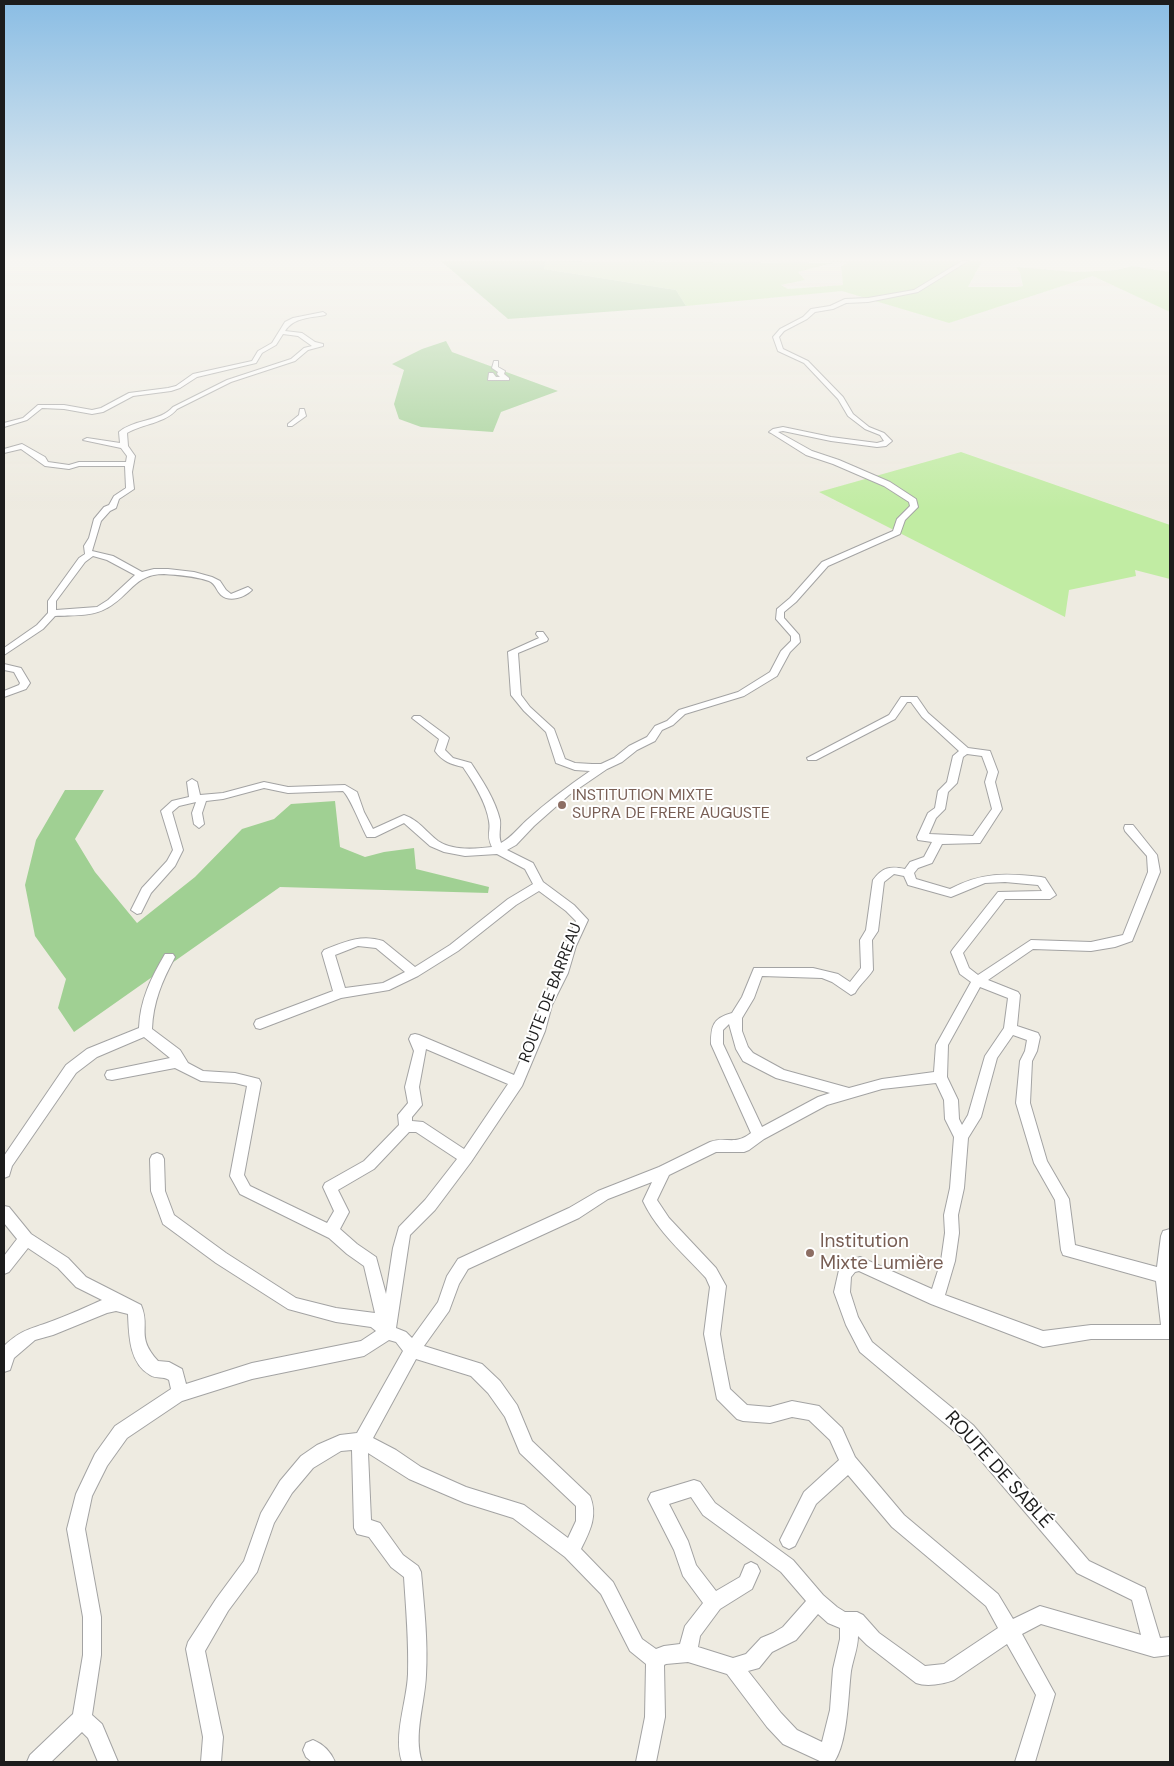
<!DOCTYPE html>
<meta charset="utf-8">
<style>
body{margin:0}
#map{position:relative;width:1174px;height:1766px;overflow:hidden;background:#eeebe1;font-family:"DM Sans",sans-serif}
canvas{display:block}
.frame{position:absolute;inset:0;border:5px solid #1c1c1c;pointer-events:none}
</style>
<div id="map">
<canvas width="1174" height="1766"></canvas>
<div class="frame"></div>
</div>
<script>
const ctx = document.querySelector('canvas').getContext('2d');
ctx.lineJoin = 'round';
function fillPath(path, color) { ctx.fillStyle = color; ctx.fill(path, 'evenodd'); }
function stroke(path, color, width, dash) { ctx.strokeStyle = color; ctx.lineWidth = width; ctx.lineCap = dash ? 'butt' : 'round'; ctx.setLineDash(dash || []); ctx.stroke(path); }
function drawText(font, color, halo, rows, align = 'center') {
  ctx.font = font + ' "DM Sans",sans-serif'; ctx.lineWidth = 4; ctx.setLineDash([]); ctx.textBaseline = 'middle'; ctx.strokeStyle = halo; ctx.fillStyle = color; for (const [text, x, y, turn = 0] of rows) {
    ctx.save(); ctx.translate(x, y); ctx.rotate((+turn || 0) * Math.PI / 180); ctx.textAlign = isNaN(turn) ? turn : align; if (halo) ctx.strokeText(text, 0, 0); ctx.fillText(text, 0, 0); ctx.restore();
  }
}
fillPath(new Path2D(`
 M545,261L832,263L798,272L805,280L781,285L788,289L843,285L841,266L847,263L831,261H982L968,287H1016L1023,286L1020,273L1016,267L1077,272L1117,270L1132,266L1170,272V312L1093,276L949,323L842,291L686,306L676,290L544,269Z
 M961,452L1170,525V579L1135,570L1136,576L1069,590L1065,617L819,492Z`), '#c1eca3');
fillPath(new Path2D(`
 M441,261H545L544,269L676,290L686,306L508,319Z
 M446,341L452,352L558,391L501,412L493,432L421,427L399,419L394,404L404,370L392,364L422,349Z
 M65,790H104L75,839L95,872L137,923L195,877L242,829L274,819L291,804L335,801L340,847L365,857L384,852L414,848L416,869L489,887L488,893L280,887L74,1032L58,1008L66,979L35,936L25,885L36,840Z`), '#a0d093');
const minor = new Path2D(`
 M962,261H968L918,292L868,302L846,303L833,309L815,312L807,319L784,331L779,337L783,349L808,361L843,397L853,414L869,427L884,433L892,441L886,446L877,447L831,441L783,431L778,432L812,451L839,460L890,482L916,499L918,507L905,520L900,534L828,566L796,602L784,612V618L799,635L800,642L790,652L777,676L744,696L685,714L673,725L662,730L655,741L637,750L622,762L607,769L569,795L534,826L516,845L507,850L533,863L543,882L574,905L588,920L576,946L568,973L552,1005L545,1031L522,1086L471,1162L435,1210L410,1235L396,1328L406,1332L412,1338L438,1302L447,1276L458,1259L569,1208L598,1191L659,1167L710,1142C727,1136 734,1146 751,1133L711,1044C711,1026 713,1018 732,1013L742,997L754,968H813L838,974L850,982L861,968L860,940L866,930L873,880C883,867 890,866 905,869L910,862L924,857L932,842L918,840L917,837L928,813L935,808L938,791L947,782L953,756L959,751L922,717L911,702H907L895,719L816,760H808L807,758L889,715L901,697H917L928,713L968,748L990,751L998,772L995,782L1002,809L980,843L942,844L932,863L918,868L914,873L916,879L950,889C982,872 1006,873 1041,877L1045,878L1056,895L1050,899H1005L963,953L969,968L978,975L1031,940L1091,942L1123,935L1148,872L1147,856L1125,831L1124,828L1125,825H1133L1157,855L1160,872L1132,941L1115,947L1091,951L1033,949L988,980L1018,992L1020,995L1017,1026L1038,1033L1040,1037L1037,1051L1032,1061L1030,1103L1047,1161L1069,1199L1075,1245L1157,1267L1161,1236L1163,1231L1170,1229V1339H1091L1043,1347L931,1304L859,1271L855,1272L851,1277L850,1292L858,1317L872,1342L973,1425L1089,1561L1145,1588L1160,1638L1170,1637V1655L1154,1657L1041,1624L1022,1634L1055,1694L1035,1762H1015L1036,1695L1007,1644L954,1680C943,1684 927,1687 916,1683L867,1645L858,1636C858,1648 853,1659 851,1671C848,1695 848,1742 834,1762H822L783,1744L767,1727L727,1674L688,1662L666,1664L664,1665L665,1717L656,1762H636L645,1717L646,1664L630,1651L601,1594L565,1557L513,1518L465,1503L409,1479L368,1453L371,1520L380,1523L403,1555L418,1566L421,1572C424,1606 428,1641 426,1675C425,1703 413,1735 422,1762H402C393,1735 407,1702 408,1674C409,1641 406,1609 404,1577L391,1567L369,1537L357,1534L354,1528L352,1450L341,1451L313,1468L292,1493L274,1523L257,1572L228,1611L205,1651L223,1737L221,1762H201L203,1737L186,1649L188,1642L216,1599L244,1561L261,1513L280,1481L301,1456L317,1445L340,1435L357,1433L403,1351L396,1342L389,1340L364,1356L252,1379L182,1401L127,1438L107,1466L92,1496L85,1529L101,1617V1655L92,1715L102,1724L118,1762H98L88,1738L82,1732L51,1762H27L30,1755L73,1714L83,1655V1617L67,1529L76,1494L95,1454L115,1426L171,1389L169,1380C163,1376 156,1379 150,1375C129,1363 129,1335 128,1314L116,1311L107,1313L53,1335L35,1340L14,1358L10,1370L4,1372V1346C23,1328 32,1329 55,1320C71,1314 86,1307 102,1300L76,1287L58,1268L28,1248L9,1272L4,1274V1256L17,1239L4,1223V1206L9,1207L31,1234L68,1258L86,1277L141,1305C151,1328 135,1336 158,1361L169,1362L182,1369L186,1384L252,1363L361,1341L376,1331L371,1327L336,1322L288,1309L216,1263L163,1224L151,1191L150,1159L152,1155L157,1153L162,1155L164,1159L165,1191L174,1215L226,1253L296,1298L336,1308L375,1313L364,1266L347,1254L329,1238L240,1194L230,1176L247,1086L235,1083L201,1081L175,1068L112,1080L107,1079L105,1075L107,1071L112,1070L170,1058L144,1037L97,1057L76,1073L12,1166L9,1176L4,1178V1156L66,1065L87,1049L139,1028C140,1000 151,978 165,954H173L175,957C162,981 153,1002 152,1029L180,1050L188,1063L203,1071L235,1073L259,1079L261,1083L244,1175L250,1186L327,1223L334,1211L323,1187L325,1183L364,1161L399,1125L398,1115L408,1103L405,1087L414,1051L409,1039L411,1035L415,1034L419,1035L514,1075L533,1031L540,1005L556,973L564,946L576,921L566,911L539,891L516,905L458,951L418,976L389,990L341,998L260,1029L256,1028L254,1024L256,1020L333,991L322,953L324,950C344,942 361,934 383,941L415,967L450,945L508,899L533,884L525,869L497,854L465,856L444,852L430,846L404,823L375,837H367C361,826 350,797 343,791L288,793L264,788L223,799L206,801L202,813L204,824L199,828L194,824L192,813L196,802L179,806L172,812L183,850L175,866L151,893L141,913L137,914L131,910L142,888L167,861L173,850L161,811L172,801L189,797L187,782L192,779L197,782L200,795L223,793L264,782L288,787L345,785L357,792L364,812L373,829L404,815C419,820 426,832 438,841C453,851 475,849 492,847C486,834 491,832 489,821C486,802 474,783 463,767C451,764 443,762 435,751L439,739L412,718L414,716H420L447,736L449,738L445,750L453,758L471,763C482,780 495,799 500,820C501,828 498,835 501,843C512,837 518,828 527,820C547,802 568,786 590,771L575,770L556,763L546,732L524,711L511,695L508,652L539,638L536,634L537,632H543L548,639L547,641L518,653L521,695L530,707L554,729L565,759L575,763L592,764H601L614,758L629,746L647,737L655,726L667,721L679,710L738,692L770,672L781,651L791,641V636L776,619L777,609L790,598L822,562L893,531L897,519L910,506L909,502L884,486L833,464L806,455L771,433L769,432L773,429L783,427L831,437L877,443L884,441L880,435L865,429L848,416L838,399L804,363L778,351L773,337L780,329L803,317L811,309L830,306L845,299L868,298L914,290ZM967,754L982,756L988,772L985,782L992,809L973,836L929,834L936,818L945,809L948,792L957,783L963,757ZM894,874L904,876L908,885L951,897L985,883L1005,882L1038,885L1042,891L998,892L953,949L951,952L960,974L971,982L936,1045L934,1072L882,1079L849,1088L784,1070L753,1053L748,1047L742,1031V1018L754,998L762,976L822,978L832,982L851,995L855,993C860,984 868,978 873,970L872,940L878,931L884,882ZM358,946L376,948L405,972L383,983L345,988L335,955ZM980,987L1008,998L1004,1028L985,1056L968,1115L962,1125L959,1119L958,1100L947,1077L948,1045ZM729,1024L736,1049L743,1061L776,1078L830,1093L818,1097L762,1127L723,1044V1030ZM1013,1035L1027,1040L1025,1051L1020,1061L1016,1103L1034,1163L1055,1200L1061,1250L1063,1255L1156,1281L1161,1325H1091L1043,1331L945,1295L955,1261L959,1233L958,1215L964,1188L968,1138L981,1117L997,1058ZM426,1049L508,1084L464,1149L423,1122L412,1121V1117L422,1105L419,1087ZM936,1083L944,1100L945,1119L954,1137L950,1188L944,1215L945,1233L941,1261L932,1289L860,1257L845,1262L839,1270L834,1292L846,1325L860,1352L961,1437L1077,1573L1132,1600L1141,1635L1040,1606L1013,1619L998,1594L904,1515L855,1457L842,1428L819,1406L792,1401L770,1407L747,1405L730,1389L724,1358L720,1334L726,1286L716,1268L669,1218L657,1200L669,1175L716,1152H744L749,1150L764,1139L827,1105L882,1089ZM409,1132H416L457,1159L425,1200L399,1227L393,1248L386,1294L376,1257L357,1244L340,1229L349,1212L338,1190L374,1169ZM652,1182L643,1201C657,1231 684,1254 706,1278L710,1287L704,1334L717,1399L737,1419L743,1421L770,1423L792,1417L809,1420L830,1440L839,1460L804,1492L780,1540L783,1546L789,1549L795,1546L816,1504L848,1475L892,1527L986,1606L998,1628L944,1664L925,1666L879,1633L863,1615L857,1612H845L837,1607L823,1595L793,1560L715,1503L700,1482L694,1480L651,1493L648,1499L674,1550L683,1576L703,1603L685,1626L680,1644L664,1646L656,1649L642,1639L613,1582L581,1549C590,1531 598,1516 590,1496L532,1441L517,1405L500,1381L482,1364L424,1346L449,1311L459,1284L468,1269L579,1218L608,1199ZM416,1359L471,1376L488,1393L505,1417L520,1453L576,1506V1521L568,1538L524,1505L466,1487L421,1467L396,1450L373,1438ZM691,1497L703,1515L781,1572L806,1601L783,1627L773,1633L761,1638L746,1654L733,1658L698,1647L700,1636L720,1609L752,1589L760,1571L757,1565L751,1562L745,1565L740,1577L716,1591L696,1565L688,1541L669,1504ZM818,1614L828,1623L840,1628V1639L833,1669L830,1710L822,1742L797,1730L781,1713L748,1671L759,1668L772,1652L796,1640Z
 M323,312L326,314L325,315C311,318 294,317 285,331L302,333L315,342L323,344V346L308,350L295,361L231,382L177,409C166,423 142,424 127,433L128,446L135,456L132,472L134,489L119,499L116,508L110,511L101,521L92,551L113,556L142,572L154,569H168L194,572L212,577L220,581L226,590L231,594L248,587L252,590C245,597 230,603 221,595C216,590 216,584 209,581C195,576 178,575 164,574C134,574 130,596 107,608C92,617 71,615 55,616L43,629L4,655V648L37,625L48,613V601L79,558L85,554L84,546L89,538L94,519L104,507L109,505L114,496L126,488L125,466H79L69,469L45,466L21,449L4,453V449L22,444L45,457L48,462L69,465L79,462H126L127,456L121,448L83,440L87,438L120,443L119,432C134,419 160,422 173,407L227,380L291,359L304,348L312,346L298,336L283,334L276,345L262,353L256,363L197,377L180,388L171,391L133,396L103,412L92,414L64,409L42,408L27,420L4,427V423L23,418L38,405H64L92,410L101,408L129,393L168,388L176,386L193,374L252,361L258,351L272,343L285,322L293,318ZM93,556L107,560L135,575L108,600L97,607L56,610V601L85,562Z
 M494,361H498V367L505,371L504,374L509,378V380H488L489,373H493L496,377H500L497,374L498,372L492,368Z
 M300,409H304L306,416L292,426H288V424L299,415Z
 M4,664L21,668L30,683L26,689L4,697V691L19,685L20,683L14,672L4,670Z
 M313,1740C323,1744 331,1752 335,1762H312L306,1757L303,1750L306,1743Z`);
stroke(minor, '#a3a3a3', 2);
fillPath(minor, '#fff');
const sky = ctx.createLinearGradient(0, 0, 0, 509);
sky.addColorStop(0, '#8abde4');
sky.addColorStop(0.51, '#f7f6f2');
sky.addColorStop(1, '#f7f6f200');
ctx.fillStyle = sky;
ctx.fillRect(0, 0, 1174, 509);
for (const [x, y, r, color] of [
 [562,805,5,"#8d6e63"],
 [810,1253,5,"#8d6e63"]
]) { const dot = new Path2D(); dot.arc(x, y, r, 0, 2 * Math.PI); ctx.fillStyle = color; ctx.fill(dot); stroke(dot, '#fff', 2); }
drawText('16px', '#785e54', '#fff', [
 ["INSTITUTION MIXTE",572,796],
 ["SUPRA DE FRERE AUGUSTE",572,814]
], 'left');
drawText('16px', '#1c1c1c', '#fff', [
 ["ROUTE DE BARREAU",551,993,-69]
]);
drawText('19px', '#785e54', '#fff', [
 ["Institution",820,1242],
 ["Mixte Lumière",820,1264]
], 'left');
drawText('19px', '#1c1c1c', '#fff', [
 ["ROUTE DE SABLÉ",998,1470,48]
]);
</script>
